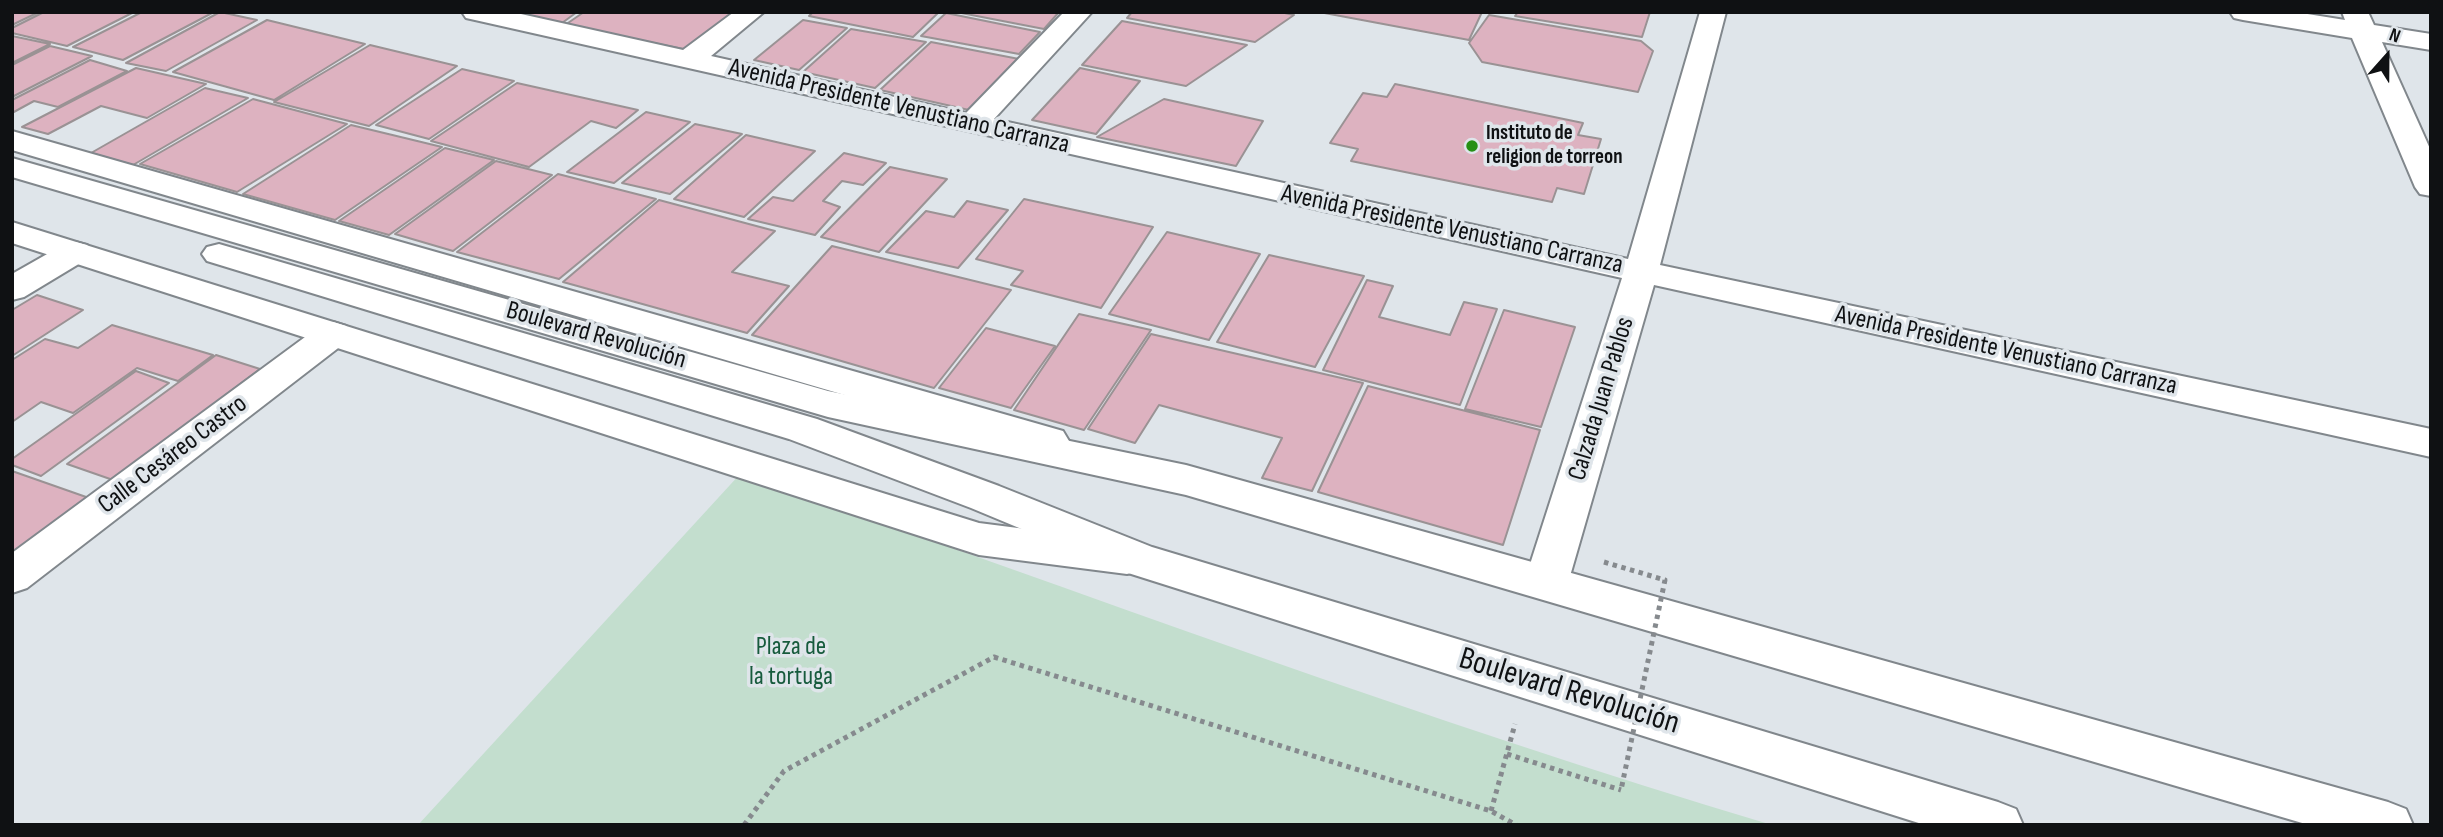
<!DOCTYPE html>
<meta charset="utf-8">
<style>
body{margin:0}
#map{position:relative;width:2443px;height:837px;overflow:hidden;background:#dfe5ea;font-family:"Sofia Sans Condensed",sans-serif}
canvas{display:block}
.frame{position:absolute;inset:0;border:14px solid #0f1113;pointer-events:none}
.north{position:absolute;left:2352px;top:21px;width:70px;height:70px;-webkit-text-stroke:5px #dfe5ea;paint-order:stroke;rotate:21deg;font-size:19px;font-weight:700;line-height:28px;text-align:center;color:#0f1113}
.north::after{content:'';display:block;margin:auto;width:24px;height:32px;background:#0f1113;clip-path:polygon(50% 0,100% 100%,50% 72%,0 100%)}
</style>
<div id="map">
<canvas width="2443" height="837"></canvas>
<div class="frame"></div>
<div class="north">N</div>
</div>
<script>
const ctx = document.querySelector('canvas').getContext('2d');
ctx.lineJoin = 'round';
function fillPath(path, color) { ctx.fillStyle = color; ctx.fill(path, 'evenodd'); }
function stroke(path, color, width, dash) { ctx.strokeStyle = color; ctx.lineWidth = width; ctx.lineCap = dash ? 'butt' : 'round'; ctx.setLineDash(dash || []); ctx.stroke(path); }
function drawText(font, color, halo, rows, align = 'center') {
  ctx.font = font + ' "Sofia Sans Condensed",sans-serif'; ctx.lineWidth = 7; ctx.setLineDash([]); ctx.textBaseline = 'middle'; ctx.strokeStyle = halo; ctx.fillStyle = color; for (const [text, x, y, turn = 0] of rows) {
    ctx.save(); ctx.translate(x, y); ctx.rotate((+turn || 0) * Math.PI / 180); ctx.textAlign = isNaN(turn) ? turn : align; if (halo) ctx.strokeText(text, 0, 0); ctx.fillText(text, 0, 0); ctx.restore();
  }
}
fillPath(new Path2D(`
 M741,473C1083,593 1424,721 1772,825H418Z`), '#c3dece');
const building = new Path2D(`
 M12,12H39L12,25Z
 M44,12H134L67,46L12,33V28Z
 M142,12H214L123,60L73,47Z
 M220,12L257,20L166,71L126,63Z
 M514,12H577L562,23Z
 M584,12H740L688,50L565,25Z
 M813,12H939L913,37L809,16Z
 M956,12H1059L1044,29Z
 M1132,12H1280L1294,15L1255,42L1127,18Z
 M1319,12H1482L1469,40Z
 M1518,12H1650L1642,37L1515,16Z
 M946,13L1040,32L1019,54L921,36Z
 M1489,15L1641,41L1653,51L1638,92L1482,62L1469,43Z
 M267,20L365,44L274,100L173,72Z
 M803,20L847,28L799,70L754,60Z
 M1122,21L1247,45L1186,86L1082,65Z
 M851,29L926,42L875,88L803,72Z
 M12,36L50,44L12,63Z
 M931,42L1019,59L969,110L880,90Z
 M370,45L457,66L369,126L274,102Z
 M50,46L92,56L12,97V65Z
 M90,60L127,71L58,107L34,101L12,113V100Z
 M136,68L206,84L147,118L101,106L48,134L22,127Z
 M1080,68L1140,81L1096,134L1032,120Z
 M462,69L514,81L429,139L376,125Z
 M517,83L638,110L616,128L591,121L529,167L431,141Z
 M1395,84L1583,123L1578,135L1601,139L1584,194L1557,188L1552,202L1351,161L1358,149L1330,143L1363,93L1387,97Z
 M205,88L248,98L133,165L91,153Z
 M253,99L347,124L237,192L140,164Z
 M1164,99L1263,121L1236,166L1097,137Z
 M646,112L690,122L614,183L567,172Z
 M695,124L742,134L670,194L622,183Z
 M351,125L442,147L335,220L243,194Z
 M746,135L815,151L744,217L674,199Z
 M445,148L494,160L389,235L339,221Z
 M844,153L886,163L863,185L842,181L823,201L840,207L815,235L748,219L773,197L793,201Z
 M496,161L552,175L453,251L395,234Z
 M890,167L947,179L879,252L821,237Z
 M558,174L656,199L559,279L457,252Z
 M1024,199L1153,227L1101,308L1011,285L1023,271L976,259Z
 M659,200L775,231L732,272L789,286L747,333L563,282Z
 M967,201L1008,210L958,268L886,252L926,211L954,217Z
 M1167,232L1260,254L1209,340L1109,314Z
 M832,246L1011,290L934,388L752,335Z
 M1269,255L1364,276L1315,367L1217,342Z
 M1367,280L1393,286L1379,317L1450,335L1464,302L1497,309L1460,405L1323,370Z
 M37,295L83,310L12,356V310Z
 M1504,310L1575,327L1541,427L1465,409Z
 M1079,314L1151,330L1084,430L1014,410Z
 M112,325L213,355L178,381L137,368L73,413L41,402L12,422V360L45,339L78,348Z
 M986,328L1055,346L1011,408L939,388Z
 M1151,334L1363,383L1312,491L1262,478L1282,438L1159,405L1135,443L1088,429Z
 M216,355L260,369L113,480L67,464Z
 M136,371L169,383L41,476L12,465V459Z
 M1368,386L1540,430L1503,545L1318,492Z
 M12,471L89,498L12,557Z`);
fillPath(building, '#ddb2c0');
stroke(building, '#9a9294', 2);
const minor = new Path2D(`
 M462,12H512L683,50L734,12H764L711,56L966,113L1064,12H1092L994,119L1628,259L1700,12H1726L1660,265L2431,429V457L1654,285L1568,583L1561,595L1546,600L1531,595L1524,583L1622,278L475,20L466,18Z
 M2230,12H2295L2345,20L2342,12H2368L2374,25L2431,34V50L2382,42L2431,151V196L2420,194L2415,187L2352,38L2243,20L2234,18Z
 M75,242L87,245L92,252L87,259L24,297L12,300V274L63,245Z
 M333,322L346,326L351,334L346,342L27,588L12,593V553L320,326Z`);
const secondary = new Path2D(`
 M12,131L1063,431L1069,441L1063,451L1049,455L1035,451L12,150Z
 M12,222L979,523L1127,542L1142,546L1148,558L1142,570L1127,574L979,555L12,243Z`);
const primary = new Path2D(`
 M12,158L828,391L1186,465L2388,802L2406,809L2413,825H2309L1186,495L828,417L12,177Z
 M219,244L817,419L999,486L1152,547L1998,802L2016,809L2023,825H1925L1125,572L971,508L789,439L207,261L202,254L207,247Z`);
stroke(minor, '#81878c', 4);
stroke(secondary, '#81878c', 4);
stroke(primary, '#81878c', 4);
stroke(new Path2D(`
 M1507,754L1621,790
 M1491,811L1515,724
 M744,825L784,771L994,657L1491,811L1516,825`), '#868a8e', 5, [4.5, 4.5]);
fillPath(minor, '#fff');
fillPath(secondary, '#fff');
fillPath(primary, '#fff');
stroke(new Path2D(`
 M1604,562L1665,580L1621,790`), '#868a8e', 5, [4.5, 4.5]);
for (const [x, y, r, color] of [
 [1472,146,7,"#269015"]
]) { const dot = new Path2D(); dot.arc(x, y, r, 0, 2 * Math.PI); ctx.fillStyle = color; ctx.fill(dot); stroke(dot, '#dfe5ea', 2.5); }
drawText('bold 21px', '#0f1113', '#dfe5ea', [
 ["Instituto de",1486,134],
 ["religion de torreon",1486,158]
], 'left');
drawText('26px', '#0f1113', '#dfe5ea', [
 ["Avenida Presidente Venustiano Carranza",899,107,13],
 ["Avenida Presidente Venustiano Carranza",1452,230,12],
 ["Boulevard Revolución",596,336,16],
 ["Avenida Presidente Venustiano Carranza",2006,351,12],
 ["Calzada Juan Pablos",1602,399,-73],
 ["Calle Cesáreo Castro",173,455,-37]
]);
drawText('26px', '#175b3d', '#dfe5ea', [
 ["Plaza de",791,647],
 ["la tortuga",791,677]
]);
drawText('32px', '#0f1113', '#dfe5ea', [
 ["Boulevard Revolución",1569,692,17]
]);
</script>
